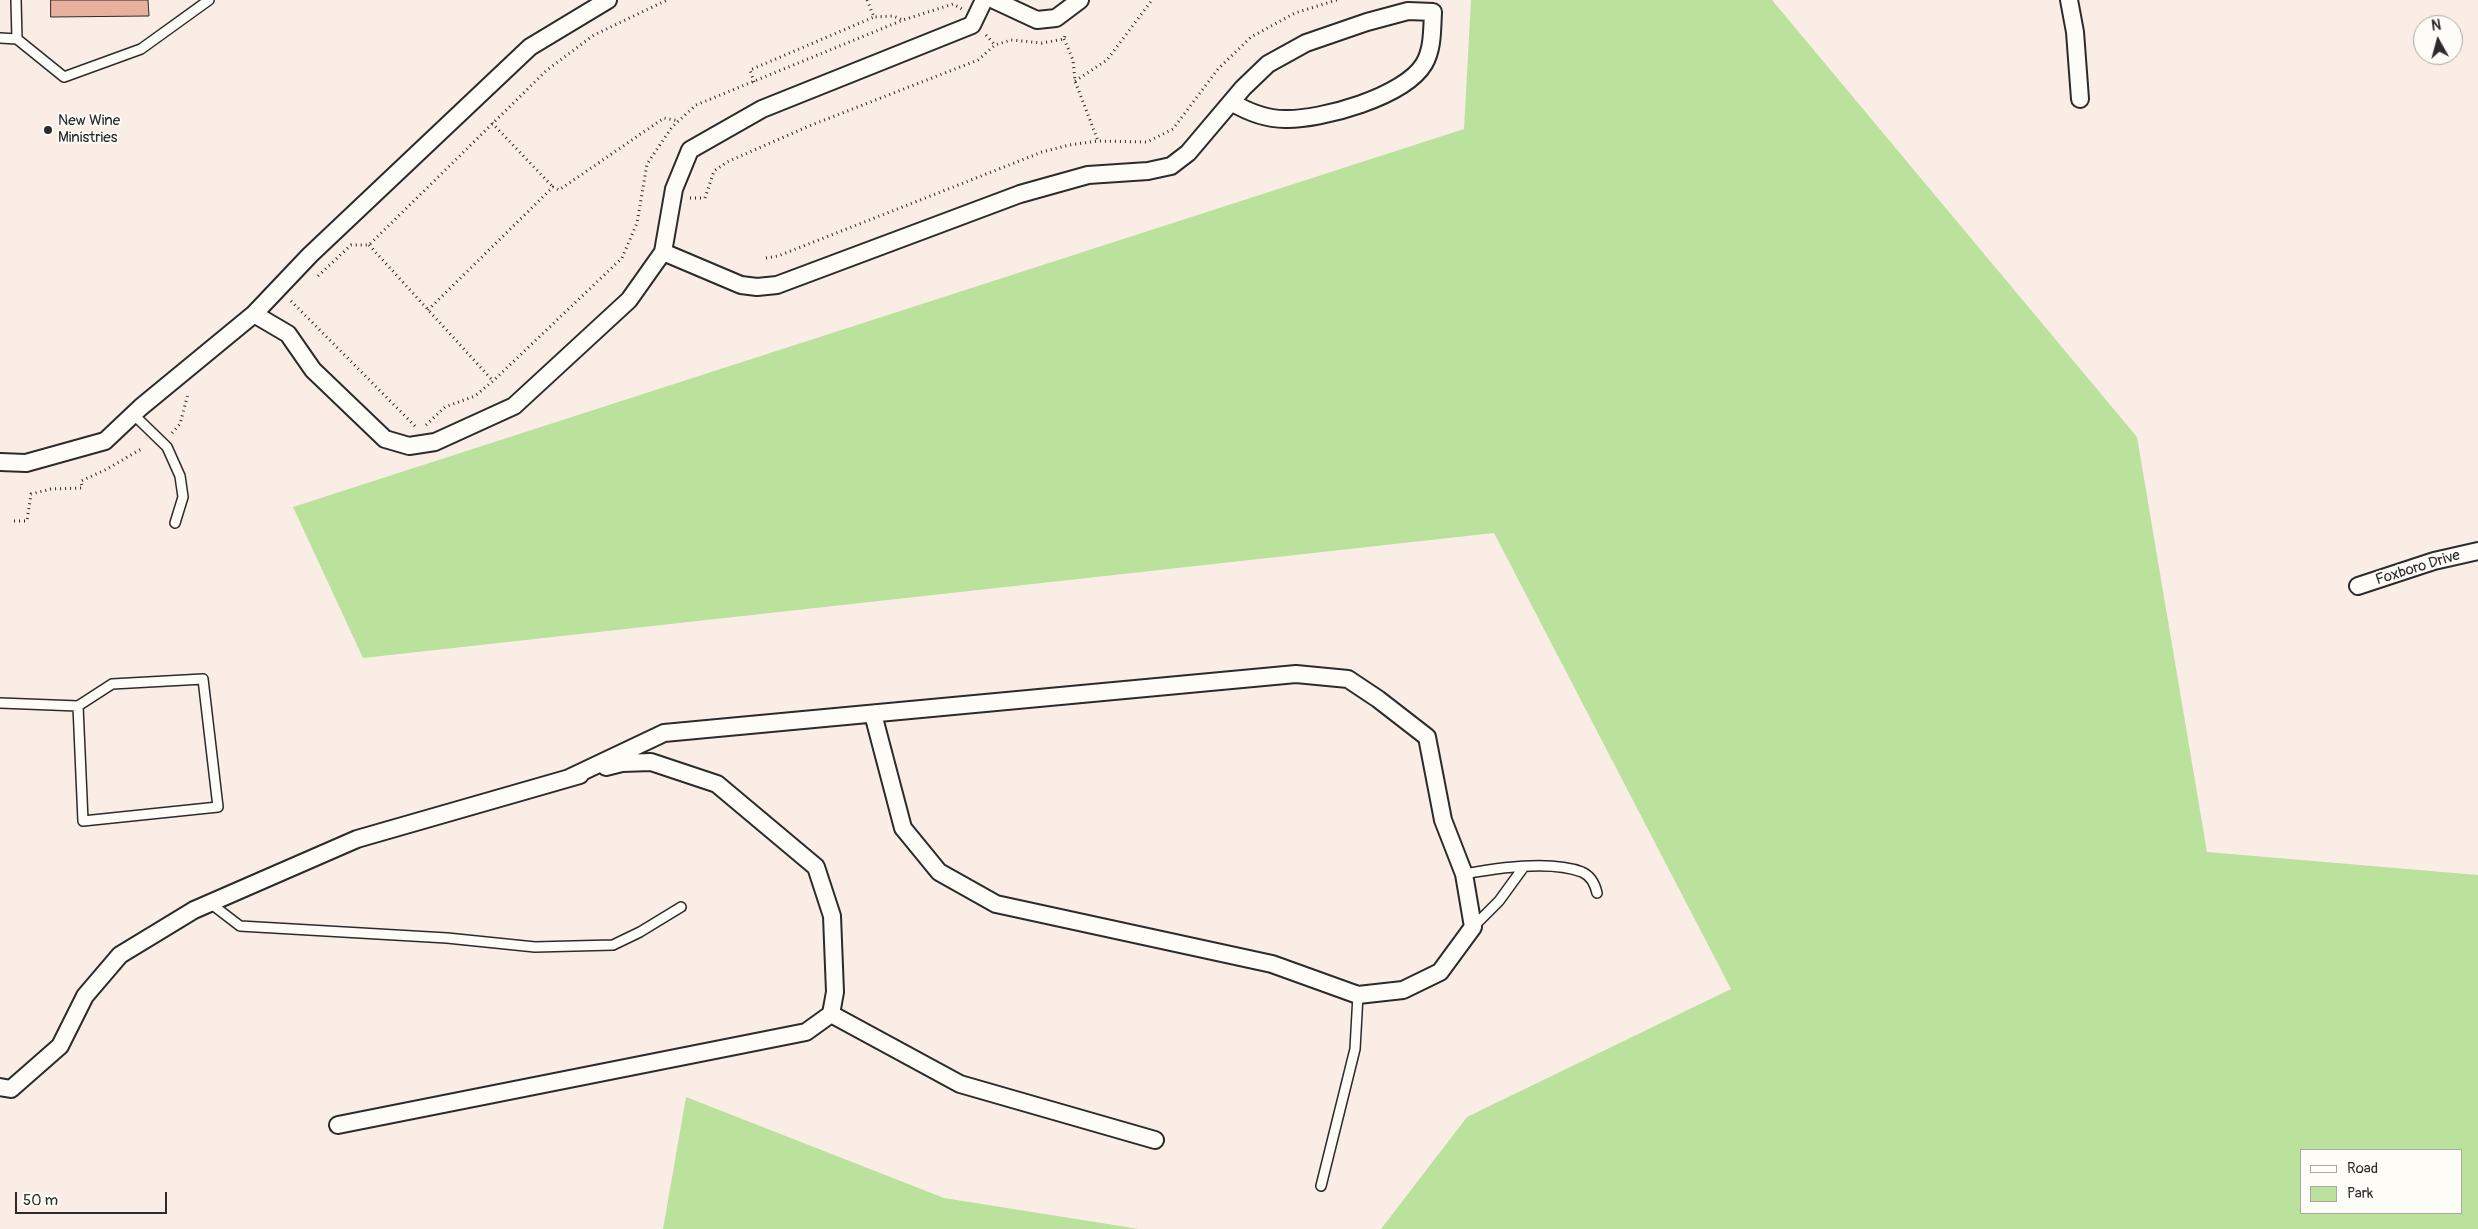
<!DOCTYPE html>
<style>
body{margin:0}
#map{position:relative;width:2478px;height:1229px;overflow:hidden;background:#f9ede5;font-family:Pangolin,sans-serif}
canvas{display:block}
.legend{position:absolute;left:2300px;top:1149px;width:162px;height:65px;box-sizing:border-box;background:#fdfcf7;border:1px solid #a9a8a5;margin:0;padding:6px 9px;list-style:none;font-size:15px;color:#2b2b2b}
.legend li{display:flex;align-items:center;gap:10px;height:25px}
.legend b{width:25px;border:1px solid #a9a8a5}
.north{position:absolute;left:2413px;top:15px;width:50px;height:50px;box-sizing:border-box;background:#fdfcf7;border:1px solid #a9a8a5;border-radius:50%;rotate:353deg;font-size:14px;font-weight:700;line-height:20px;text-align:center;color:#2b2b2b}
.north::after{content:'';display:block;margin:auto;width:18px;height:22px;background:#2b2b2b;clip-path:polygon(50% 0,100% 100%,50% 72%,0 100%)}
.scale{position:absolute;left:15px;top:1192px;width:152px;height:22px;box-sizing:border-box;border:2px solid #2b2b2b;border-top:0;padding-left:6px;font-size:15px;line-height:18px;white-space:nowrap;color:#2b2b2b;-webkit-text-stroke:4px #fdfcf7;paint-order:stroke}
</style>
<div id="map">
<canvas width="2478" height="1229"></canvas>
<ul class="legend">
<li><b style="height:6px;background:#fdfcf7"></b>Road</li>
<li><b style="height:14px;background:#bae29d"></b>Park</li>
</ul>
<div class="north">N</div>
<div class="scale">50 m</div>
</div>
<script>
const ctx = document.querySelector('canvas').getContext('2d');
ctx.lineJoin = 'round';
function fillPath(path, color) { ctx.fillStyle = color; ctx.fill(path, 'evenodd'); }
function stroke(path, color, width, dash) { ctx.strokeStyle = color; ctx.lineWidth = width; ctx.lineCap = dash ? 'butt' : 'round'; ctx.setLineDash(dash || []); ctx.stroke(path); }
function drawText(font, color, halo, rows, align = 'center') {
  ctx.font = font + ' Pangolin,sans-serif'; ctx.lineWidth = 4; ctx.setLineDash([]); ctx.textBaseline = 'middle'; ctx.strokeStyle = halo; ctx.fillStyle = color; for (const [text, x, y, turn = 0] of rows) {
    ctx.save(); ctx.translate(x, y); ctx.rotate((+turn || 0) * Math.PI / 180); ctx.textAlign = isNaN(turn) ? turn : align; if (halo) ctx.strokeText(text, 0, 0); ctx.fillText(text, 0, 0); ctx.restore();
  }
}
fillPath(new Path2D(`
 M1471,0H1772L2137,437L2207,852L2478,875V1229H1381L1467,1117L1731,989L1494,533L363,658L293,507L1464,129ZM2462,1150V1213H2302V1150Z
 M686,1097L944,1198L1139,1229H663Z`), '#bae29d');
const building = new Path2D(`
 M51,0H148L149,16L51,17Z`);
fillPath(building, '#e7b19c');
stroke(building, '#2b2b2b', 1);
const service = new Path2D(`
 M0,38L17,39L16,0
 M17,39L64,77L141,49L209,0
 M133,414L167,447L180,476L183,497L175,523
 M0,703L78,706L112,684L203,679L218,807L83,821L78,706
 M1464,874C1496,868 1551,860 1582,872C1591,876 1595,884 1597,893
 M210,903L240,926L447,938L535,947L613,945L640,932L681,907
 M1473,927L1499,901L1523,868
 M1321,1186L1355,1049L1358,995`);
const minor = new Path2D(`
 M994,0L1037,20L1056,18L1080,0
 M2069,0L2075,32L2080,99
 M663,252L741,285L757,287L777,285L1020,194L1088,175L1148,171L1171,166L1188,153L1243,88L1268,64L1306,43L1367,22L1408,11L1433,12C1432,29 1433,49 1424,64C1404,97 1321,120 1285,119C1265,119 1248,112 1231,102
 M254,314L310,255L530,47L608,0
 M0,462L26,463L105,441L141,407L254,314L288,334L313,370L385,439L409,446L435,442L514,406L629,300L663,252L674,189L690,150L762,109L972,25L984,0
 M2358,586L2434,561L2478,551
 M569,778L664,733L1296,674L1348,679L1378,699L1427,737L1443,820L1464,874L1473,927L1440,972L1403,990L1358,995L1272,964L996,904L939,872L903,828L873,714
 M831,1014L960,1084L1155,1140
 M0,1087L11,1089L60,1046L85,996L120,955L194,910L357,839L580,775
 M338,1125L806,1032L831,1014L835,992L832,916L816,867L717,784L651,762L622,763L606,767`);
stroke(service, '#2b2b2b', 12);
stroke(minor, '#2b2b2b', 20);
stroke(new Path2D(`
 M867,0L874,17L893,16L903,20
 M986,35L995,45
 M1064,39L1073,60L1075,81L1098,141
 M1075,81L1107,60L1152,0
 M754,82L750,70L874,17
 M492,123L553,187
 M690,198H705L714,171L727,162L809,126L978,60L995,45L1011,40L1042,43L1064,39L1066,33
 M369,245L493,381
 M766,258L778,256L1042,152L1069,145L1098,141L1147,142L1173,129L1218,69L1251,37L1295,13L1337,0
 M318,276L351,245H369L547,70L594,35L667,0
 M291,301L416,427
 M428,310L553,187L559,190L664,118L679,121
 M426,425L445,407L475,396L493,381L622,258L637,223L647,164L672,127L696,105L903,20L953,4L962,9
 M172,433L180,424L188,394
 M14,521H27L31,494L51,489L82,488L81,481L105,470L143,448`), '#2b2b2b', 3, [1, 4]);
stroke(service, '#fdfcf7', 9);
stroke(minor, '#fdfcf7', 16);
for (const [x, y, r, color] of [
 [48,130,5,"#2b2b2b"]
]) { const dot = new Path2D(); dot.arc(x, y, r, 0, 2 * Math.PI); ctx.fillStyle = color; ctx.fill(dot); stroke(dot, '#fdfcf7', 2); }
drawText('15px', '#2b2b2b', '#fdfcf7', [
 ["New Wine",58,121],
 ["Ministries",58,138]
], 'left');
drawText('15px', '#2b2b2b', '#fdfcf7', [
 ["Foxboro Drive",2418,568,-17]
]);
</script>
